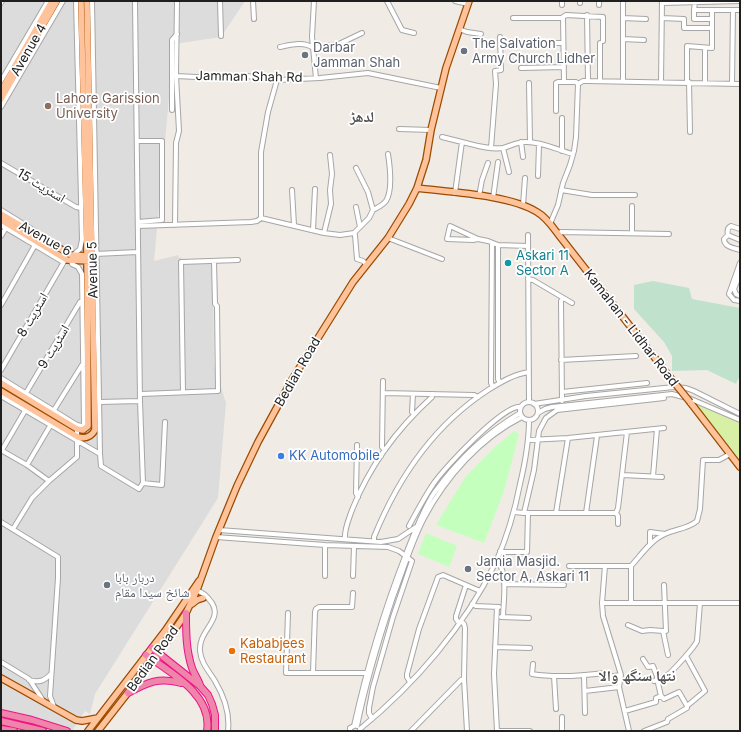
<!DOCTYPE html>
<meta charset="utf-8">
<style>
body{margin:0}
#map{position:relative;width:741px;height:732px;overflow:hidden;background:#f1ebe5;font-family:Inter,sans-serif}
canvas{display:block}
.frame{position:absolute;inset:0;border:2px solid #1f1f1f;pointer-events:none}
</style>
<div id="map">
<canvas width="741" height="732"></canvas>
<div class="frame"></div>
</div>
<script>
const ctx = document.querySelector('canvas').getContext('2d');
ctx.lineJoin = 'round';
function fillPath(path, color) { ctx.fillStyle = color; ctx.fill(path, 'evenodd'); }
function stroke(path, color, width, dash) { ctx.strokeStyle = color; ctx.lineWidth = width; ctx.lineCap = dash ? 'butt' : 'round'; ctx.setLineDash(dash || []); ctx.stroke(path); }
function drawText(font, color, halo, rows, align = 'center') {
  ctx.font = font + ' Inter,"Noto Naskh Arabic",sans-serif'; ctx.lineWidth = 3.5; ctx.setLineDash([]); ctx.textBaseline = 'middle'; ctx.strokeStyle = halo; ctx.fillStyle = color; for (const [text, x, y, turn = 0] of rows) {
    ctx.save(); ctx.translate(x, y); ctx.rotate((+turn || 0) * Math.PI / 180); ctx.textAlign = isNaN(turn) ? turn : align; if (halo) ctx.strokeText(text, 0, 0); ctx.fillText(text, 0, 0); ctx.restore();
  }
}
fillPath(new Path2D(`
 M1,1H245L221,37L174,44L154,261L178,255L179,258L181,257L183,264L213,262L214,365L226,403L218,498L95,694L90,714L85,711L72,731H1Z`), '#dddcdc');
fillPath(new Path2D(`
 M694,402L740,423V460Z`), '#d7f0a6');
fillPath(new Path2D(`
 M653,281L689,288L692,299L740,308V375L736,384L707,370L672,371V356L664,342L634,309V285Z`), '#c0e1cc');
fillPath(new Path2D(`
 M514,431L519,434L504,491L484,543L436,525L466,476L495,447Z
 M426,533L457,546L449,567L418,554Z`), '#c4ffbe');
const minor = new Path2D(`
 M220,1L221,36
 M253,1L254,19
 M314,1L312,37L316,78
 M387,1L402,30L414,33
 M455,1L468,4
 M695,2L694,10H733
 M1,3L2,1
 M580,3V1
 M662,3L740,1
 M562,5V1
 M599,5V1
 M694,10V19H712
 M587,15L588,81
 M513,18H563
 M623,18L646,19
 M662,18L684,19V28H712
 M459,29L467,32L481,34
 M623,39L644,40
 M516,43H563
 M280,47C290,45 304,41 313,48
 M313,48L339,44L362,33
 M521,68L564,67
 M176,76L237,79L247,76L277,80L320,78L368,73L441,88
 M1,81L48,1
 M600,81V43
 M623,81V1
 M564,82L563,17L566,15L603,17V41
 M661,82L662,1
 M687,82V46L712,48V10
 M689,82L690,132
 M529,83L530,142
 M705,83V48
 M732,84L733,10H740
 M1,107L63,1
 M172,110V40L177,34
 M556,111V83L558,82H576L578,84L583,81H588L740,84
 M562,118V151
 M399,129L431,130
 M442,137L462,142L455,193
 M137,141H162V220L138,222
 M462,142C475,145 490,150 503,148C511,146 518,141 527,142C542,142 558,150 573,154
 M521,142L523,157
 M491,148L496,84L495,71L501,70L500,37
 M503,148L509,172
 M1,163L76,207L81,208
 M356,168L368,192L373,210L369,218L354,233L355,235L357,259L363,261L366,264
 M538,176L539,144
 M292,190L294,225
 M561,190L592,195H635
 M479,196L482,180L488,163
 M493,198L498,162
 M523,205L525,178
 M632,206V233
 M356,207L360,227
 M1,210L38,233
 M373,210C377,208 383,205 386,201C393,190 390,167 388,154
 M261,218L324,233L340,235L354,233
 M550,224L558,205L563,183L570,165L574,151L576,137L578,84
 M1,225L63,262
 M175,225L176,143L179,131L176,76L177,1
 M138,226L251,222L257,221L261,218V152L268,112L277,80
 M740,229L731,226C727,228 727,231 728,235L724,239C724,247 734,248 740,250
 M313,230L315,189
 M324,233L331,204L330,190L332,174L330,155
 M558,234L561,232L669,234
 M528,235L529,402
 M728,235L740,240
 M1,236L6,228
 M388,238L442,259
 M478,239L450,226L447,239L473,240L478,239L488,241L498,245L528,246
 M492,243L491,383L493,387
 M498,245V379L500,383
 M95,254L138,252
 M72,256L80,249L82,240L76,1
 M740,263L729,294L734,300L740,301
 M740,274L734,289L736,294L740,296
 M528,279L533,280L572,303
 M1,305L35,245
 M561,360L636,356
 M1,370L65,260
 M1,378L77,425L82,426L84,425L82,274L78,267L72,264L71,261
 M383,381L382,447L385,450
 M183,392L181,262L238,260
 M562,392L647,383
 M26,393L80,302L82,301
 M383,393L474,395L478,397
 M141,394L218,391L217,306L215,304L214,261
 M413,394L412,412L414,414
 M1,396L100,454L92,1
 M562,401L561,301L563,298
 M99,402L140,401
 M520 411a9 9 0 1 1 18 0a9 9 0 1 1-18 0Z
 M534,404L586,396L674,387L686,388L694,391L740,414
 M54,410L82,365H84
 M538,413L545,409L552,407L672,394L691,399L740,420
 M529,440L568,438L664,428
 M357,445L356,493L358,497
 M1,450L27,465L49,481L77,457V429
 M2,450L26,409
 M100,454L101,466L139,489L143,483L140,401L135,1
 M357,455H378L381,456
 M27,465L50,426
 M623,475L662,477
 M653,476L657,429
 M143,483L162,485L165,422
 M514,512L524,513H616
 M524,513L534,470L539,431L546,418L557,410L664,398
 M556,513L568,438
 M586,513L597,436
 M616,513L618,508L627,432
 M616,513L618,516V524
 M1,522L58,557V578L50,696L54,707
 M409,526C417,511 425,496 434,483C444,468 505,403 521,407
 M13,529L32,498L49,481
 M219,530L381,542L398,539L416,527
 M216,537L325,545L388,547L399,551L412,561L393,617L373,687L369,708V713L372,719
 M345,539C344,529 349,519 352,510C369,467 398,428 432,397V394
 M374,541V537C398,478 434,425 488,390C501,382 514,374 529,372
 M650,544V532L665,534
 M500,551L504,552H527L528,513
 M496,562C509,568 503,605 503,617
 M569,566H605
 M325,576V545
 M353,576L354,546
 M504,584L564,585
 M664,585L666,631H663L668,655
 M195,590C203,592 207,596 212,603C223,620 198,631 200,651C201,663 209,671 215,681C224,696 230,713 228,731
 M631,602V566C641,555 651,540 665,534C675,529 688,529 697,521L700,509L703,460H719L730,454
 M602,603L605,566H631
 M472,604L476,606L499,607
 M288,613L286,673H367
 M501,617L529,618
 M461,621L464,624L465,628L464,679L467,731
 M459,623L456,619V616L466,585
 M628,625L642,631L650,630L663,631
 M495,647L530,648
 M643,659L648,667L653,666L658,679
 M1,662L29,679L44,702
 M533,664L532,674C556,678 581,676 605,673L606,677L621,675L619,687L629,731
 M313,673L315,612L316,609L319,607H352L353,593
 M584,675L585,713
 M621,675L603,616L602,603H740
 M554,676L556,709
 M657,679L661,696
 M29,680C39,683 44,681 51,674
 M654,681C658,679 665,677 669,674C674,669 695,647 697,641L700,603
 M410,682L407,677V674L419,629L438,577L443,575L480,591
 M585,691L619,687
 M625,711L656,702V698L661,696L664,699L679,692L687,706
 M357,726C366,682 379,639 393,597C403,571 411,543 424,518C446,477 480,438 522,417
 M360,729C415,684 465,626 496,562C507,537 515,510 520,484C525,463 529,442 529,420
 M350,731V728L354,726C367,667 384,610 406,554C414,534 422,511 434,493C457,461 486,433 520,413
 M411,731L461,680L464,679
 M497,731L494,674L497,607
 M497,731H530
 M562,731V717
 M644,731L667,722L668,719L687,708V706L705,691L686,656`);
const major = new Path2D(`
 M1,91L52,1
 M1,99L57,1
 M417,188C449,192 511,195 537,212C546,217 552,226 558,234L673,381
 M1,214L71,255L89,256
 M1,220L67,260L90,261
 M1,383L77,429L83,430L88,426L87,256L81,1
 M1,391L78,437C85,439 91,437 95,430L87,1
 M690,402L740,467
 M192,604L197,600L203,598
 M1,678L76,720L82,721L98,718
 M88,731L165,631L199,581
 M98,731L159,653L186,613L197,590L216,537L237,486L258,442L293,378L353,282L388,238L409,204L417,188L426,160L431,130L446,68L469,1`);
const highway = new Path2D(`
 M186,613C186,632 186,650 192,668C194,674 198,679 200,685
 M152,648L200,686L208,695L212,704L215,715V731
 M146,655C171,673 213,695 207,731
 M128,693C148,682 159,677 181,683
 M1,713L32,720L67,731
 M1,721L43,731
 M1,729L14,731`);
stroke(minor, '#a6a6a6', 6);
stroke(major, '#9a4c00', 8);
stroke(highway, '#ed1484', 8);
stroke(minor, '#fff', 4);
stroke(major, '#ffc39b', 5.5);
stroke(highway, '#f085ab', 6);
const majorBridge = new Path2D(`
 M673,381L690,402`);
stroke(majorBridge, '#9a4c00', 8, []);
stroke(majorBridge, '#ffc39b', 5.5);
for (const [x, y, r, color] of [
 [464,51,4,"#6b7280"],
 [305,55,4,"#6b7280"],
 [48,106,4,"#8d6e63"],
 [508,263,4,"#0f9aa8"],
 [281,456,4,"#3f7fe0"],
 [468,569,4,"#6b7280"],
 [107,585,4,"#6b7280"],
 [232,651,4,"#e8710a"]
]) { const dot = new Path2D(); dot.arc(x, y, r, 0, 2 * Math.PI); ctx.fillStyle = color; ctx.fill(dot); stroke(dot, '#fff', 1.5); }
drawText('13px', '#5b616d', '#fff', [
 ["The Salvation",472,44],
 ["Army Church Lidher",472,59],
 ["Darbar",313,48],
 ["Jamman Shah",313,63],
 ["Jamia Masjid.",476,562],
 ["Sector A, Askari 11",476,577],
 ["دربار بابا",115,578],
 ["شائخ سیدا مقام",115,593]
], 'left');
drawText('13px', '#1f1f1f', '#fff', [
 ["Avenue 4",29,50,-60],
 ["Jamman Shah Rd",249,77,1],
 ["اسٹریٹ 15",41,186,31],
 ["Avenue 6",45,239,29],
 ["Avenue 5",93,270,-91],
 ["اسٹریٹ 8",33,315,-60],
 ["Kamahan - Lidhar Road",631,328,52],
 ["اسٹریٹ 9",54,347,-59],
 ["Bedian Road",298,372,-60],
 ["Bedian Road",153,659,-54]
]);
drawText('13px', '#785e54', '#fff', [
 ["Lahore Garission",56,99],
 ["University",56,114]
], 'left');
drawText('13px', '#0d838f', '#fff', [
 ["Askari 11",516,256],
 ["Sector A",516,271]
], 'left');
drawText('13px', '#366cbe', '#fff', [
 ["KK Automobile",289,456]
], 'left');
drawText('13px', '#c56008', '#fff', [
 ["Kababjees",240,644],
 ["Restaurant",240,659]
], 'left');
drawText('bold 15px', '#525252', '#fff', [
 ["لدھڑ",362,117],
 ["نتھا سنگھ والا",637,676]
]);
</script>
